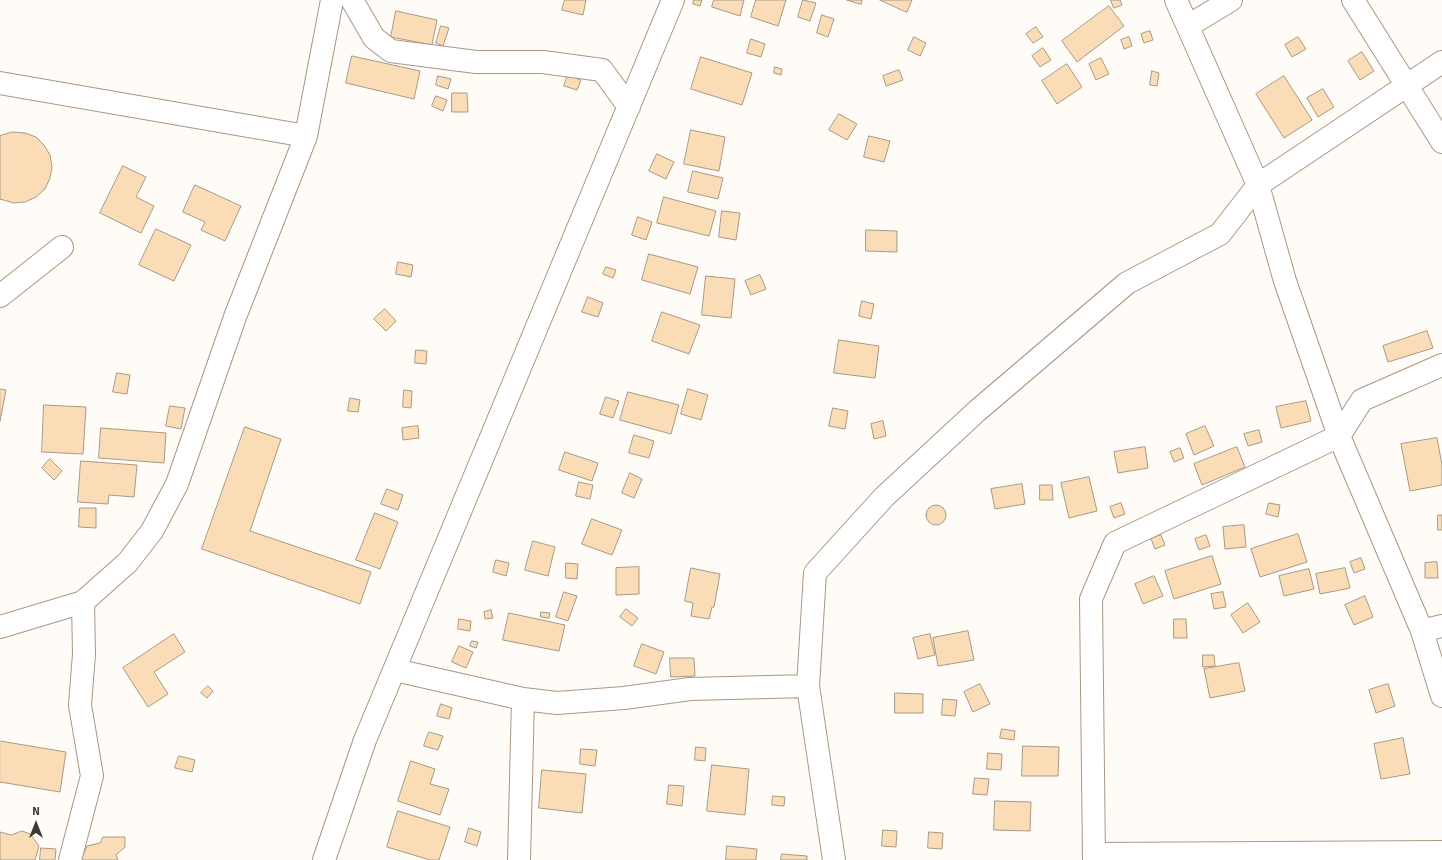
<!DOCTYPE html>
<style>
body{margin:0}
#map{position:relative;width:1442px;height:860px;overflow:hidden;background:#fffbf7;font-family:Signika,sans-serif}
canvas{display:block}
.north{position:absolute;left:16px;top:804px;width:40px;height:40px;-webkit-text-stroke:3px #fffbf7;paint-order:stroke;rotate:0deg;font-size:11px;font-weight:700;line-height:16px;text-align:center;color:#413932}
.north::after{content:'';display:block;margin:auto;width:14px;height:18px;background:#413932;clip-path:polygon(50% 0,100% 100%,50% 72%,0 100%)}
</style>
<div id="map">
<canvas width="1442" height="860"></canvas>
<div class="north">N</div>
</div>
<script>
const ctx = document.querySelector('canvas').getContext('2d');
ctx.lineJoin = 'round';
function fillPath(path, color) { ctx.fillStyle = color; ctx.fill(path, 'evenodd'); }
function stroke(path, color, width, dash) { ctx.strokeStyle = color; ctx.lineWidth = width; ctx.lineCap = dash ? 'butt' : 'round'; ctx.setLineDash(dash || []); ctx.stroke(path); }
const building = new Path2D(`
 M565,0H586L583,15L562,10Z
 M694,0H702L700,6L693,4Z
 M714,0H744L740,16L712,7Z
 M756,0H786L778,26L751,17Z
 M803,0L816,3L810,21L798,17Z
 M847,0H862L861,4Z
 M880,0H912L907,12Z
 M1111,0H1120L1122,5L1114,8Z
 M1109,6L1124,26L1077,62L1062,41Z
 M396,11L437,20L432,45L391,37Z
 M822,15L834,19L828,37L817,33Z
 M441,26L449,28L443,46L436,43Z
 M1036,27L1043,37L1033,43L1026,34Z
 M1150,31L1153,40L1144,43L1141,34Z
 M914,37L926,43L920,56L908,50Z
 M1129,37L1132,46L1124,49L1121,40Z
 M1298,37L1306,49L1292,57L1285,45Z
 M751,39L765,44L761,57L747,53Z
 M1043,48L1051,60L1040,67L1032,56Z
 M1362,52L1374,71L1360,80L1348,61Z
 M352,56L420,71L414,99L346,83Z
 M701,57L752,73L742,105L691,89Z
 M1101,58L1109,74L1096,80L1089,64Z
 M1067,64L1082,87L1057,104L1042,81Z
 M775,67L782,69L781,75L774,73Z
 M899,70L903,80L886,86L883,76Z
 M1152,71L1159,73L1157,86L1150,85Z
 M568,75L581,80L577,90L564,86Z
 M438,76L451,79L448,89L436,85Z
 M1284,76L1312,120L1284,138L1256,94Z
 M1323,89L1334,107L1318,117L1307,98Z
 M452,93H467L468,112H452Z
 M436,96L447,100L443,111L432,106Z
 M839,114L857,124L847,140L829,130Z
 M691,130L725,137L719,171L684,164Z
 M13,132L25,133L36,137L44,145L50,155L52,167L50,178L45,189L36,197L25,202L14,203L0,199V136Z
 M869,136L890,141L884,162L864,157Z
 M657,154L674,162L666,179L649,171Z
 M123,166L146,177L136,197L154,206L141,233L100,213Z
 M693,171L723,178L718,199L688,192Z
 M195,185L241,206L225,241L201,230L205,222L183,212Z
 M664,197L716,211L709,236L657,223Z
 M722,211L740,213L736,240L719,237Z
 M638,217L652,222L646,240L632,235Z
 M156,229L191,245L174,281L139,265Z
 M866,230L897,231V252L866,251Z
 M649,254L698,267L690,294L642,280Z
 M398,262L413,265L411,277L396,274Z
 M606,267L616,270L613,278L603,274Z
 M760,275L766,289L751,295L745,281Z
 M706,276L735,279L731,318L702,315Z
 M588,297L603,303L598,317L582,312Z
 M862,301L874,304L871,319L859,316Z
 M385,309L396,321L386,331L374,319Z
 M662,312L700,325L689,354L652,341Z
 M1427,331L1433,348L1388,362L1383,346Z
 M839,340L879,346L875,378L834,373Z
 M416,350L427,351L426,364L415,363Z
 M117,373L130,375L127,394L113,392Z
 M0,389L6,390L0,421Z
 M688,389L708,395L701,420L681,414Z
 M404,390L412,391L411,408L403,407Z
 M628,392L679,405L671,434L620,420Z
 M606,397L619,401L613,418L600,414Z
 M350,398L360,400L358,412L348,411Z
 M1306,401L1311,421L1281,428L1276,407Z
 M44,405L86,407L83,454L42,452Z
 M170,406L185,408L181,429L166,426Z
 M833,408L848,411L845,429L829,426Z
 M883,421L886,436L874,439L871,424Z
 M418,426L419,438L403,440L402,428Z
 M1205,426L1214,446L1194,455L1186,434Z
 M245,427L281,439L250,531L371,572L360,604L202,549Z
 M101,428L166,433L164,463L99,458Z
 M1259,430L1262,442L1248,446L1244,434Z
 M634,435L654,441L649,458L629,453Z
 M1437,438L1442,465V485L1410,491L1401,444Z
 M1145,447L1148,468L1118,473L1114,452Z
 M1237,447L1245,467L1202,485L1194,464Z
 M1180,448L1184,458L1174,462L1170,452Z
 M565,452L598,463L592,481L559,470Z
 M50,459L62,471L54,480L42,468Z
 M81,461L137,465L134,497L109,495L108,504L78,502Z
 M630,473L642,479L634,498L622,493Z
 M1089,477L1097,511L1069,518L1061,483Z
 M579,482L593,485L590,499L576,496Z
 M1022,484L1025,504L995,509L991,489Z
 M1040,485H1052L1053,500H1040Z
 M387,489L403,495L398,510L381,504Z
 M1121,503L1125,514L1114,518L1110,507Z
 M1269,503L1280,505L1278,517L1266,514Z
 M926 515a10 10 0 1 1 20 0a10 10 0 1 1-20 0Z
 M80,508H96V528L79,527Z
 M375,513L398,522L380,569L356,560Z
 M1438,515H1442V530H1438Z
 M592,519L622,530L612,555L582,544Z
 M1244,525L1246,547L1225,549L1223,527Z
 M1298,534L1307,562L1260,577L1251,549Z
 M1161,535L1165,545L1155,549L1151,539Z
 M1206,535L1210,546L1199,550L1195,539Z
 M533,541L555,547L548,576L525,570Z
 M1212,556L1221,584L1174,599L1165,571Z
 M1361,558L1365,569L1354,573L1350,562Z
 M496,560L509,563L506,576L493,572Z
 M1437,562L1438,578H1425V563Z
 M566,563L578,564L577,579L566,578Z
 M639,567V594L616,595V568Z
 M691,568L720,574L714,607H712L709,619L691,616L693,603L685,601Z
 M1345,568L1350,588L1320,594L1316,574Z
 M1309,569L1314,589L1284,596L1279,576Z
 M1154,576L1163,596L1143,604L1135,584Z
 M564,592L577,596L568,621L556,617Z
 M1223,592L1226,607L1214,609L1211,594Z
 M1365,596L1373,617L1354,625L1345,605Z
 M1248,603L1260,622L1243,633L1231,615Z
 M626,609L638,618L632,626L620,617Z
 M491,610L493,618L485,619L484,612Z
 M541,612L550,613L549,618L541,617Z
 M509,613L565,625L559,651L503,640Z
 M459,619L471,621L470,631L458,629Z
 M1174,619H1186L1187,638H1174Z
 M968,631L974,660L938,666L933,638Z
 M174,634L185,652L154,672L168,694L148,707L123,668Z
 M930,634L935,655L918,659L913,638Z
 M472,641L478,642L476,648L470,646Z
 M642,644L664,652L656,674L634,666Z
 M459,646L473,652L466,668L452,662Z
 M1203,655H1214L1215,666L1203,667Z
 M670,658H694L695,676L671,677Z
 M1239,663L1245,691L1210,698L1204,669Z
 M980,684L990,704L973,712L964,692Z
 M1388,684L1395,706L1376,713L1369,690Z
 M208,686L213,691L207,698L201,693Z
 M895,693L923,694V713H895Z
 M943,699L957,700L955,716L942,715Z
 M441,704L452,708L449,719L437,716Z
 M1002,729L1015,731L1014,740L1000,738Z
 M429,732L443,736L438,750L424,746Z
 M1403,738L1410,774L1381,779L1374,744Z
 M0,741L66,752L60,792L0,782Z
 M1023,746L1059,747L1058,776H1022Z
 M696,747L706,748L705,761L695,760Z
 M581,749L597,750L595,766L580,764Z
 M988,753L1002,754L1001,770L987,769Z
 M179,756L195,760L192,772L175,768Z
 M411,761L435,769L430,784L449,789L440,815L398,801Z
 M712,765L749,769L745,815L707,811Z
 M542,770L586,774L582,813L539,808Z
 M975,778L989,779L987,795L973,794Z
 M669,785L684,786L682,806L667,804Z
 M773,796L785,797L784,806L772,805Z
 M995,801L1031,802L1030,831L994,830Z
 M398,811L450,827L439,860H430L387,847Z
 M469,828L481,832L477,846L465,842Z
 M883,830L897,831L896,847L882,846Z
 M22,831L30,834L39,846L35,860H0V832L11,835Z
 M929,832L943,833L942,849L928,848Z
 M103,837H125V847L116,855L118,860H81L87,846L100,843Z
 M727,846L757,849L756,860H726Z
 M41,848L56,849L55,860H40Z
 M782,854L807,856V860H781Z`);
fillPath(building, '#faddb6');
stroke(building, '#a89985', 1);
const minor = new Path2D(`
 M352,0L374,38L391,51L476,62H543L602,70L629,107
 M1176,0L1258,185L1285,281L1339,436L1422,631L1442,696
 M1353,0L1442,142
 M1188,26L1231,0
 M0,83L306,136
 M0,296L62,247
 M0,627L83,602L128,562L152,531L177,484L235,317L306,136L332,0
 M1422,631L1442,626
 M395,670L523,699L557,703L624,698L690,689L808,686
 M1094,854L1442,852
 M70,860L92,776L80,705L84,654L83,602
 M324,860L365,740L673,0
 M519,860L523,699
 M834,860L808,686L815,573L884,497L977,411L1127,283L1220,234L1258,185L1442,62
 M1094,860L1091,599L1115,543L1339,436L1362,400L1442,365`);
stroke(minor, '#a99786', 24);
stroke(minor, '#fff', 22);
</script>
